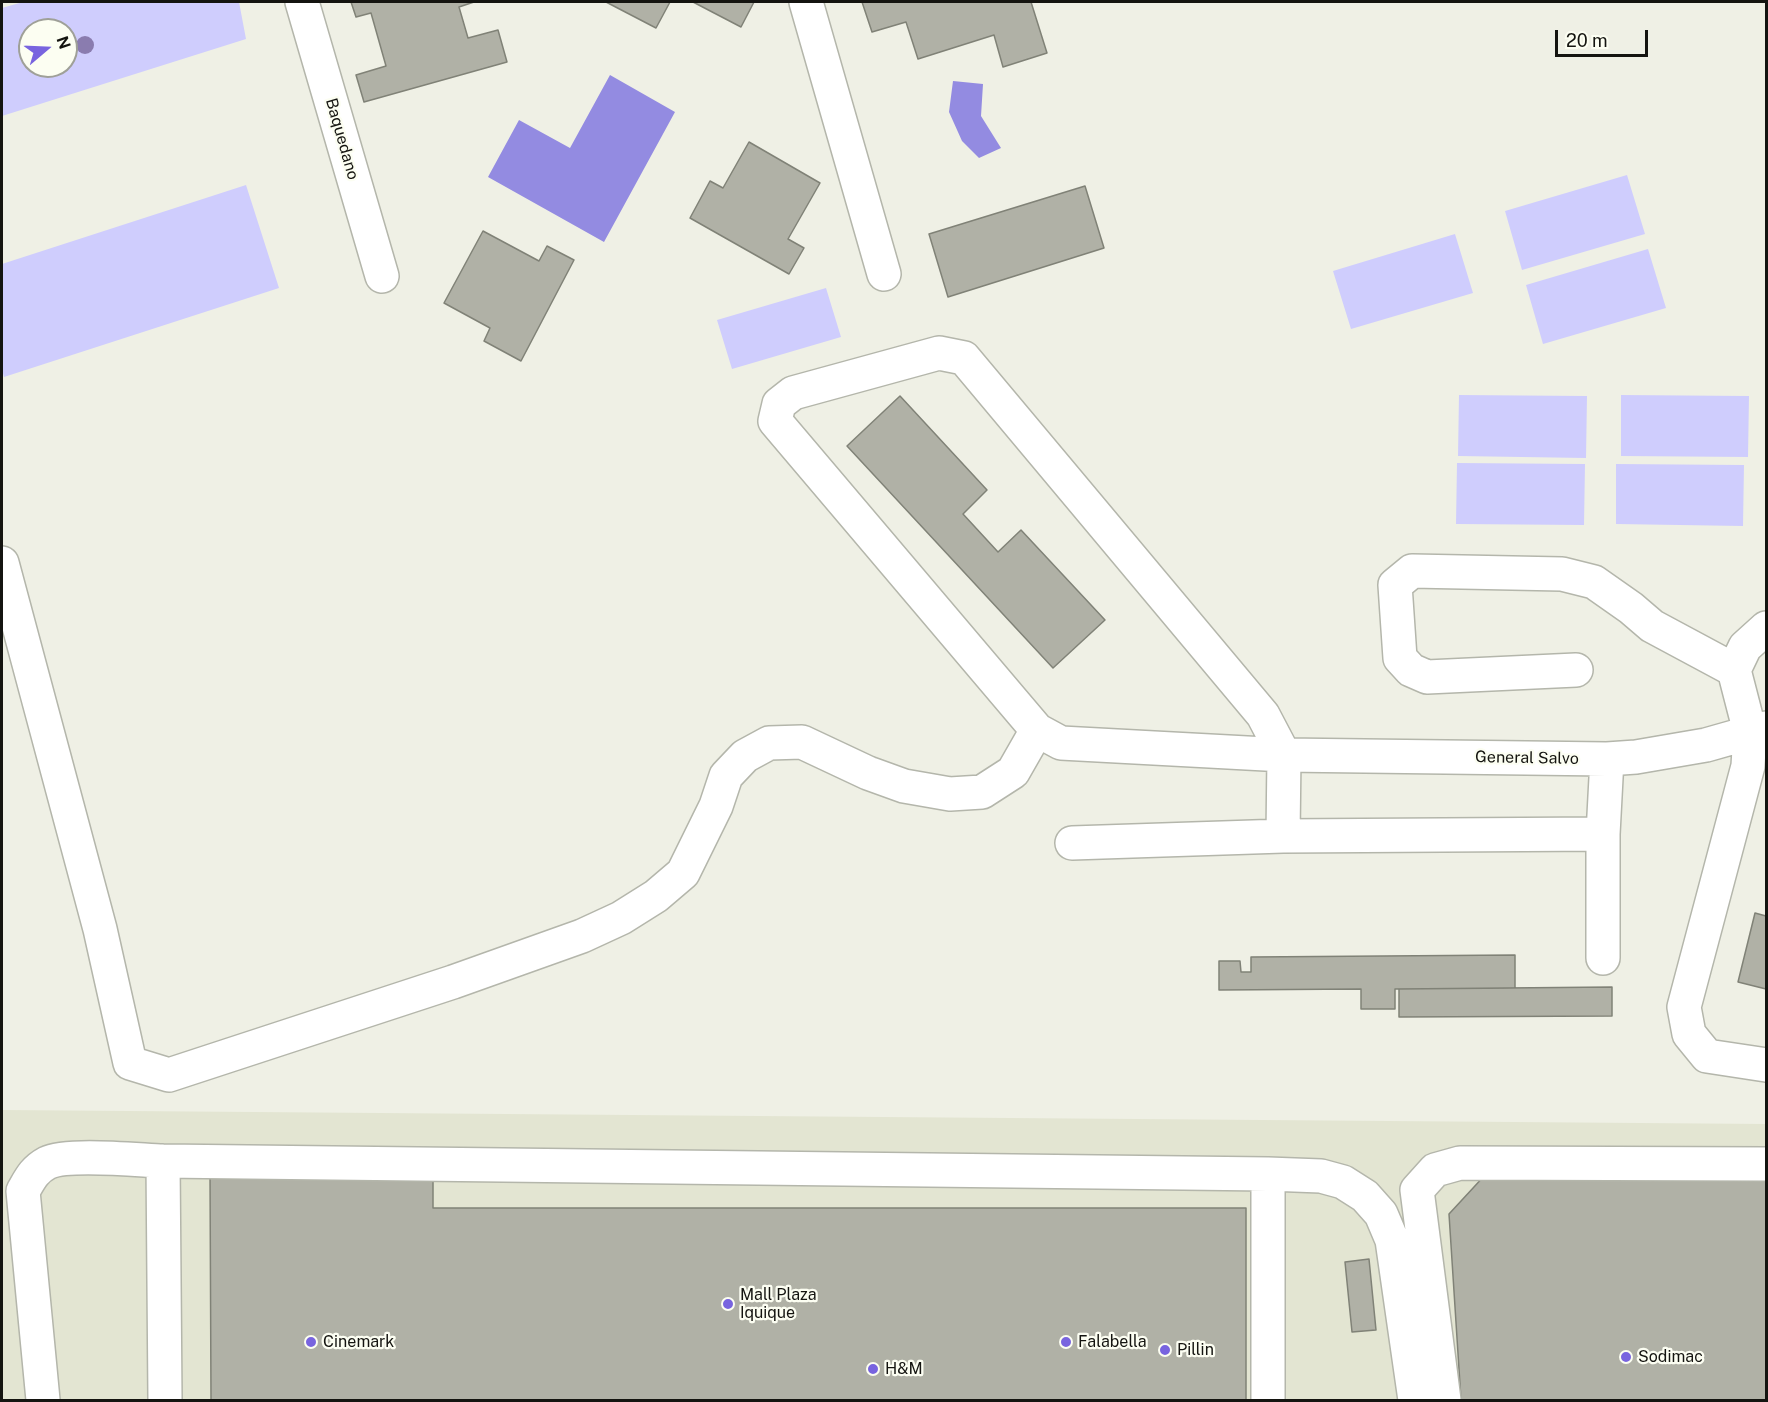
<!DOCTYPE html>
<style>
body{margin:0}
#map{position:relative;width:1768px;height:1402px;overflow:hidden;background:#eff0e5;font-family:"Public Sans",sans-serif}
canvas{display:block}
.frame{position:absolute;inset:0;border:3px solid #141410;pointer-events:none}
.north{position:absolute;left:18px;top:18px;width:60px;height:60px;box-sizing:border-box;background:#fcfef2;border:2px solid #9fa098;border-radius:50%;rotate:71deg;font-size:16px;font-weight:700;line-height:24px;text-align:center;color:#141410}
.north::after{content:'';display:block;margin:auto;width:21px;height:27px;background:#7864df;clip-path:polygon(50% 0,100% 100%,50% 72%,0 100%)}
.scale{position:absolute;left:1555px;top:30px;width:93px;height:27px;box-sizing:border-box;border:3px solid #141410;border-top:0;padding-left:8px;font-size:18px;line-height:21px;white-space:nowrap;color:#141410;-webkit-text-stroke:4px #fcfef2;paint-order:stroke}
</style>
<div id="map">
<canvas width="1768" height="1402"></canvas>
<div class="frame"></div>
<div class="north">N</div>
<div class="scale">20 m</div>
</div>
<script>
const ctx = document.querySelector('canvas').getContext('2d');
ctx.lineJoin = 'round';
function fillPath(path, color) { ctx.fillStyle = color; ctx.fill(path, 'evenodd'); }
function stroke(path, color, width, dash) { ctx.strokeStyle = color; ctx.lineWidth = width; ctx.lineCap = dash ? 'butt' : 'round'; ctx.setLineDash(dash || []); ctx.stroke(path); }
function drawText(font, color, halo, rows, align = 'center') {
  ctx.font = font + ' "Public Sans",sans-serif'; ctx.lineWidth = 4.5; ctx.setLineDash([]); ctx.textBaseline = 'middle'; ctx.strokeStyle = halo; ctx.fillStyle = color; for (const [text, x, y, turn = 0] of rows) {
    ctx.save(); ctx.translate(x, y); ctx.rotate((+turn || 0) * Math.PI / 180); ctx.textAlign = isNaN(turn) ? turn : align; if (halo) ctx.strokeText(text, 0, 0); ctx.fillText(text, 0, 0); ctx.restore();
  }
}
fillPath(new Path2D(`
 M2,1110L1766,1124V1400H2Z`), '#e3e5d2');
fillPath(new Path2D(`
 M23,2H239L246,39L2,116V8ZM30,30H66V66H30Z
 M1627,175L1645,234L1522,270L1505,211Z
 M246,185L279,288L4,377L2,370V264Z
 M1455,234L1473,293L1351,329L1333,271Z
 M1648,249L1666,308L1543,344L1526,285Z
 M826,288L841,337L732,369L717,320Z
 M1459,395L1587,396L1586,458L1458,456Z
 M1621,395L1749,396L1748,457L1621,456Z
 M1457,463L1585,464L1584,525L1456,524Z
 M1616,464L1744,465L1743,526L1616,524Z`), '#cfcdfd');
fillPath(new Path2D(`
 M610,75L675,112L604,242L488,177L519,120L570,148Z
 M953,81L983,84L981,116L1001,148L979,158L962,141L949,112Z`), '#938be1');
const building = new Path2D(`
 M351,2H474L459,7L468,38L498,30L507,62L364,102L356,75L386,66L371,13L356,17Z
 M606,2H670L656,28Z
 M693,2H754L741,27Z
 M862,2H1031L1047,53L1003,67L994,35L918,59L906,22L872,32Z
 M749,142L820,183L788,239L804,248L789,274L690,218L710,181L723,188Z
 M1085,186L1104,248L948,297L929,234Z
 M483,231L539,261L547,246L574,260L521,361L484,341L490,328L444,303Z
 M900,396L987,490L963,514L998,552L1021,530L1105,620L1053,668L847,446Z
 M1755,913L1766,916V989L1738,982Z
 M1515,955V988L1395,989V1009H1361V989L1219,990V961H1240L1241,972H1251V957Z
 M1612,987V1016L1399,1017V989Z
 M433,1171V1208H1246V1400H211L210,1172Z
 M1486,1174L1766,1177V1400H1461L1449,1214Z
 M1369,1259L1376,1330L1352,1332L1345,1262Z`);
fillPath(building, '#b0b1a6');
stroke(building, '#808277', 1.5);
const minor = new Path2D(`
 M302,2L382,276
 M806,2L884,274
 M2,563L100,929L130,1063L169,1075L453,982L582,936L621,918L656,896L683,873L716,806L726,776L745,756L769,743L802,742L868,773L904,786L950,794L982,792L1013,772L1037,730
 M1766,628L1745,647L1734,670L1750,732L1748,766L1684,1007L1689,1034L1707,1056L1766,1065
 M1576,670L1427,677L1411,670L1400,658L1395,585L1412,571L1562,574L1594,582L1631,608L1652,626L1734,670
 M1283,836L1284,755L1263,715L964,358L939,353L793,393L779,404L775,421L1037,730L1061,743L1284,755L1607,759L1636,757L1706,745L1766,728
 M1072,843L1283,836L1603,834
 M1603,958V834L1607,759
 M163,1161L165,1400
 M1268,1174V1400
 M43,1400L23,1191C30,1179 34,1170 47,1163C67,1153 137,1160 163,1161L1268,1174L1321,1176L1343,1182L1365,1196L1381,1214L1392,1240L1415,1400
 M1444,1400L1417,1190L1435,1170L1460,1163L1766,1164`);
stroke(minor, '#b4b6ab', 36);
stroke(minor, '#fff', 33);
ctx.fillStyle = '#8a7caf';
for (const [x, y] of [
 [85,45]
]) { ctx.beginPath(); ctx.arc(x, y, 9, 0, 2 * Math.PI); ctx.fill(); }
for (const [x, y, r, color] of [
 [728,1304,6,"#7864df"],
 [311,1342,6,"#7864df"],
 [1066,1342,6,"#7864df"],
 [1165,1350,6,"#7864df"],
 [1626,1357,6,"#7864df"],
 [873,1369,6,"#7864df"]
]) { const dot = new Path2D(); dot.arc(x, y, r, 0, 2 * Math.PI); ctx.fillStyle = color; ctx.fill(dot); stroke(dot, '#fcfef2', 2); }
drawText('16px', '#141410', '#fcfef2', [
 ["Baquedano",342,139,74],
 ["General Salvo",1527,758,1]
]);
drawText('16px', '#141410', '#fcfef2', [
 ["Mall Plaza",740,1295],
 ["Iquique",740,1313],
 ["Cinemark",323,1342],
 ["Falabella",1078,1342],
 ["Pillin",1177,1350],
 ["Sodimac",1638,1357],
 ["H&M",885,1369]
], 'left');
</script>
